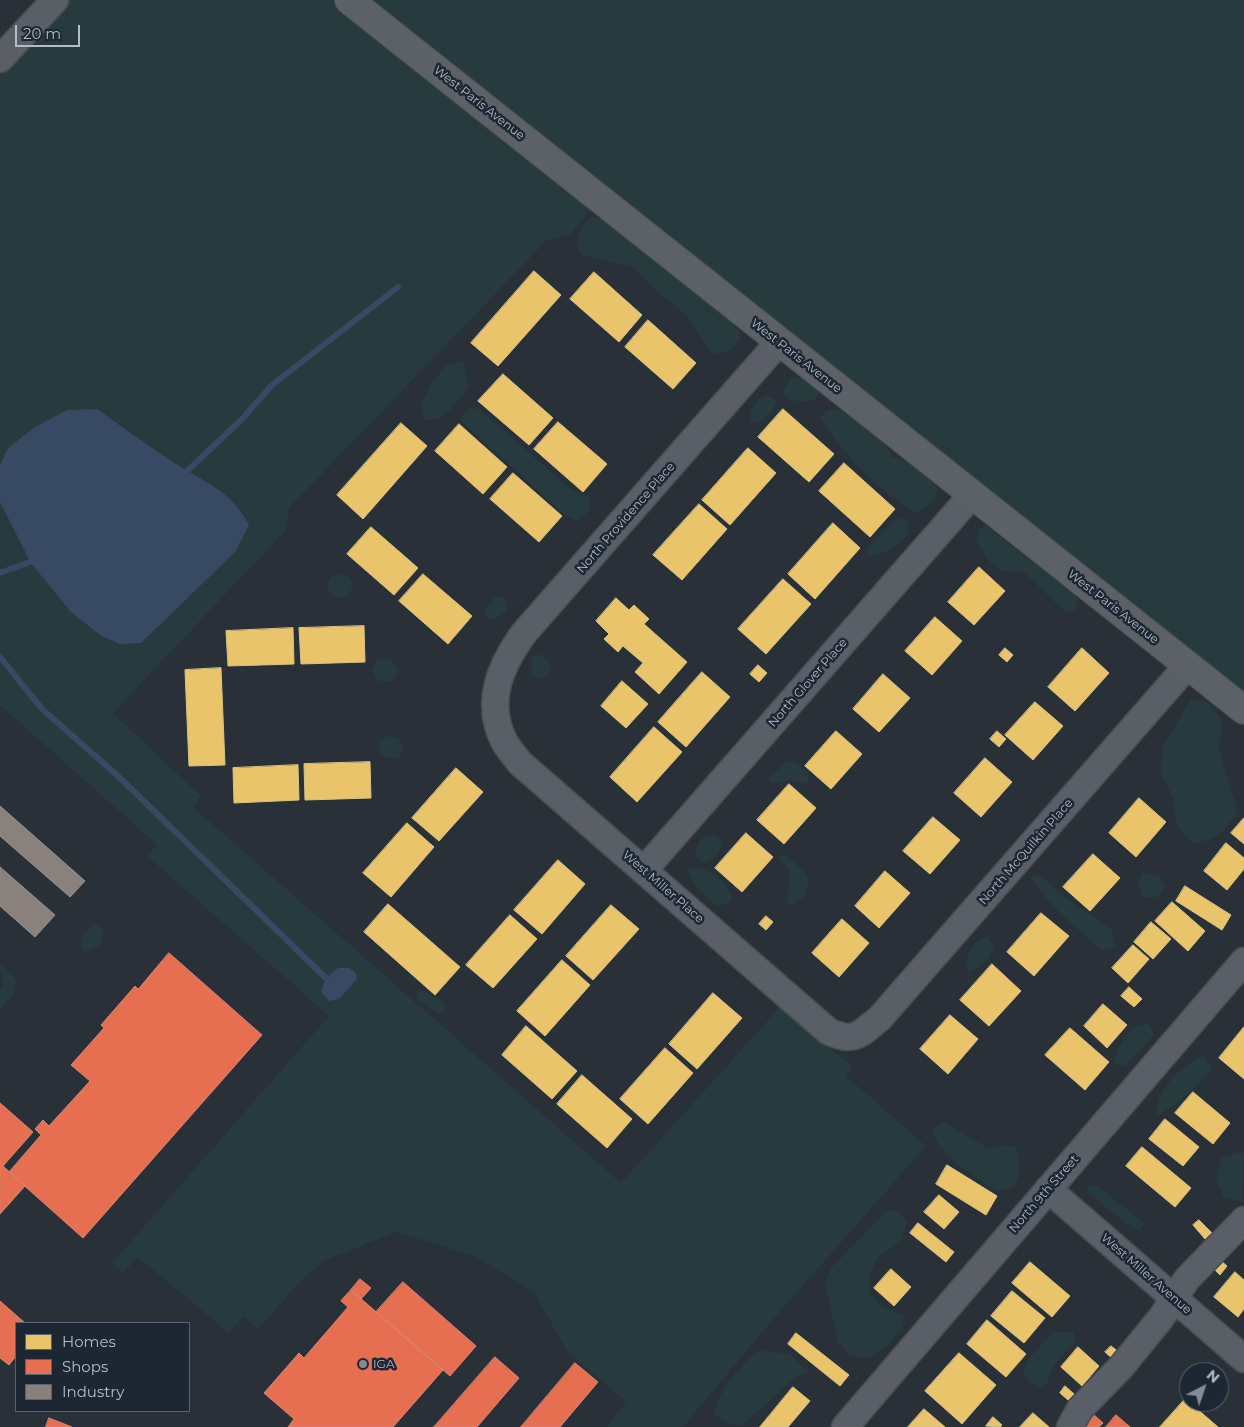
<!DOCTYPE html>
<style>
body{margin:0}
#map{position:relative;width:1244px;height:1427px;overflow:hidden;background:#2a3038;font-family:Montserrat,sans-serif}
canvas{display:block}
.legend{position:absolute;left:15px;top:1322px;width:175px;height:90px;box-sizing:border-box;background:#1d2633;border:1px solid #59626f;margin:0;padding:6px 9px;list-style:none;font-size:15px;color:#b4bcc9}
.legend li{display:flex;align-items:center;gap:10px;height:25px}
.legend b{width:25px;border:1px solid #59626f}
.north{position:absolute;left:1179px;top:1362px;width:50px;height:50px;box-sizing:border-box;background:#1d2633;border:1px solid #59626f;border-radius:50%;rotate:41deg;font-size:14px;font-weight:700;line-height:20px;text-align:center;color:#b4bcc9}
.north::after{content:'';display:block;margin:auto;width:18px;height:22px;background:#848b96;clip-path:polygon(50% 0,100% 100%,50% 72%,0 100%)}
.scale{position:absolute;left:15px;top:25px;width:65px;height:22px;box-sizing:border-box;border:2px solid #b4bcc9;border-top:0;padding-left:6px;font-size:15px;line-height:18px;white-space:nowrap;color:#b4bcc9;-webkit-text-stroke:4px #1d2633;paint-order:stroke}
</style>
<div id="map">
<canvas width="1244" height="1427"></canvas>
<ul class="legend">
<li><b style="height:14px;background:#e9c46a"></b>Homes</li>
<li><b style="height:14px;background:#e76f51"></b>Shops</li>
<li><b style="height:14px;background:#8a817c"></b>Industry</li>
</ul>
<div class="north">N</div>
<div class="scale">20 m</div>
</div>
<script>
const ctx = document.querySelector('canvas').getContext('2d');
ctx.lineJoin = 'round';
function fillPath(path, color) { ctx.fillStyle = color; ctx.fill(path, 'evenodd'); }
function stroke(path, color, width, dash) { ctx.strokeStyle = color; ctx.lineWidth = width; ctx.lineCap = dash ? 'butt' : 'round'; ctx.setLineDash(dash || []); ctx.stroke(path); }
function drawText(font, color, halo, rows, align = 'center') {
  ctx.font = font + ' Montserrat,sans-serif'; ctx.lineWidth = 5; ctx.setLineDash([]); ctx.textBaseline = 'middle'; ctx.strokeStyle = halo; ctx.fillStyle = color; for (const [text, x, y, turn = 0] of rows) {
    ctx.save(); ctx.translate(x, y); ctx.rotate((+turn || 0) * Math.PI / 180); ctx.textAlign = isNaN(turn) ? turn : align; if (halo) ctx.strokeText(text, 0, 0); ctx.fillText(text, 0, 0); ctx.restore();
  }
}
fillPath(new Path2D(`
 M68,0H332L593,206L570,235L547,240L289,508L286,530L113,713L201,796L193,807L621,1183L781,1006L853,1067L845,1075L926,1146L763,1331L683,1427H607L626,1402L567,1351L534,1292L474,1256L396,1232L323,1261L296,1286L258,1329L244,1316L229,1333L138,1257L123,1273L112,1263L329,1016L147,856L157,845L0,705V73Z
 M368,0H1244V694Z
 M592,216L609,222L736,326L741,338C732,349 726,354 712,354L687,315L661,295L633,267L582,255L577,247C579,235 581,224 592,216Z
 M463,361L469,386C458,401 446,422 424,420L421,406L430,385L445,366Z
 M802,377L814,384L820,393L814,400C804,402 793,403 784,396V389L791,378Z
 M765,395L777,400C772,413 767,421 752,423C748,410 754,403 765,395Z
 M469,407L481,410L569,488L589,498L590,510L578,521L567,517L459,419Z
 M838,409L853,417L887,446L891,457C912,461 924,474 938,489L934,501L917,513C878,491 844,455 820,418L827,410Z
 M897,518L908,521L909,533C896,546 885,555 866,556L868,547Z
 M986,526L1076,596L1077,610L1066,613L1024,572L1002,571L990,562L976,540L979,529Z
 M328 586a12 12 0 1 1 24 0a12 12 0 1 1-24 0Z
 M495,597L505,598L507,611L495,619L486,618L485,608Z
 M538,654L549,660L551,672L540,680L533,677L531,668L532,656Z
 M378,659H389L399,669L392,681H378L372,670Z
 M1191,699L1207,702L1222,720L1219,750L1238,811C1224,831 1218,841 1192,843L1177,826L1173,797L1160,773L1163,747Z
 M387,736L398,738L404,748L400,757L394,759L380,755L379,742Z
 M787,761L797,763L808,772L809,784L790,780L772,784L768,779Z
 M714,835L722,839C721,851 716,860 704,863L697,858L696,848L702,838Z
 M785,855L800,867L809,880L805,896L794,905L787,904L790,871L778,857Z
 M697,867C714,872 726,880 732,898L730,902L717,906C702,894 695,888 688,869Z
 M1143,872L1159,876L1165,887L1158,897H1143L1138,883Z
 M1038,874L1066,898L1112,929L1115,947L1101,950C1076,927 1049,907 1031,877Z
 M94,924L104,929L100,945L91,950L83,951L80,941L86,932Z
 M987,936L994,947L987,962L969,972L965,961L974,944Z
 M0,964L16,980L14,993L0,1010V992L3,986Z
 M422,990L444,1002L446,1012L440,1014L417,999L416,991Z
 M1149,1023L1154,1035L1124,1067L1114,1064L1117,1050L1133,1027Z
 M1204,1056L1212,1068C1196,1086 1179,1106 1157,1115C1155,1091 1182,1063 1204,1056Z
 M944,1122L989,1149L1005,1145L1017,1148L1020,1171L1014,1188L997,1191C974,1175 940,1158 932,1130Z
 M1239,1152L1244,1156L1243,1202L1224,1198L1216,1180L1221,1158Z
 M1096,1185L1144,1223L1139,1231L1121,1220L1087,1191L1088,1187Z
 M887,1211H900L907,1223L901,1241L878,1257L869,1275V1292L880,1305L904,1315L902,1329L889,1344L870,1357L859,1358L849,1355L838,1342L825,1283L831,1268Z
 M1054,1332H1073L1076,1342C1062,1354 1052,1364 1047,1383L1040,1387L1031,1383L1023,1372L1029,1358Z
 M758,1350L790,1354L808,1372L796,1377L741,1426C729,1425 722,1422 714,1413C723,1383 736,1372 758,1350Z`), '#273a3e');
fillPath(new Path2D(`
 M97,409C122,427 147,445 173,462C205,483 230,489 249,525L235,552L141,643L120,644L100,635L71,612L31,563L0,502V465L8,448L35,427L67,410Z
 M338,968H349L356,973L357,979L339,999L329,1001L321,992L326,978Z`), '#384963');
const homes = new Path2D(`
 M534,271L561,295L498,366L471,343Z
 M594,272L642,315L619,342L570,299Z
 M648,320L696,363L673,389L625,347Z
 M503,374L553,418L529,445L478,401Z
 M783,409L834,454L809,482L758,437Z
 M558,422L607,464L583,492L534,449Z
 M401,423L427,446L363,519L337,495Z
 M459,424L507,467L483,494L435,451Z
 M748,448L776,473L730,525L702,500Z
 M844,463L895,509L870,537L819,491Z
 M513,473L562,516L539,542L490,499Z
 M699,504L727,529L682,580L653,555Z
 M833,523L860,548L815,599L788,574Z
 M371,527L418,568L394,595L347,554Z
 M979,567L1005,591L974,625L948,602Z
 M423,574L472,616L448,644L399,601Z
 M783,579L811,604L766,654L738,629Z
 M616,598L629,610L634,605L649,619L644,624L687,662L659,694L635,672L643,663L623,646L618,652L604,639L609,634L596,621Z
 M935,617L962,641L932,675L905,651Z
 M364,626L365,662L301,664L299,628Z
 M293,628L294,664L228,666L226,631Z
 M1005,648L1013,655L1007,662L999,655Z
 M1082,648L1109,673L1075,711L1048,687Z
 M758,665L767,673L759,682L750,674Z
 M221,668L225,765L189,766L185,670Z
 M702,672L730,697L686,747L658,722Z
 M883,674L910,698L879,732L853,709Z
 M622,681L648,704L626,728L601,706Z
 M1035,702L1063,726L1033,760L1005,735Z
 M654,727L682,752L637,802L610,777Z
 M836,731L862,754L831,789L805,766Z
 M997,731L1006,739L999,747L990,739Z
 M985,758L1012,782L981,817L954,793Z
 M370,762L371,798L305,800L304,764Z
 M298,765L299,800L234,803L233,768Z
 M456,768L483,792L439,841L412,818Z
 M789,784L816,808L784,844L757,820Z
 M1139,798L1166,822L1136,857L1109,833Z
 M933,817L960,840L930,874L903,851Z
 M1244,818V844L1231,833Z
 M407,823L434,847L391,897L363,873Z
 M746,833L773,857L742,892L715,868Z
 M1226,843L1244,858V869L1227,890L1204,871Z
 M1093,854L1120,878L1090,911L1063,887Z
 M558,860L585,884L542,934L514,910Z
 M885,871L910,893L879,928L855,906Z
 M1185,886L1231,915L1222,930L1176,901Z
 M1172,902L1205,931L1188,951L1155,921Z
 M388,904L460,967L435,995L364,932Z
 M611,905L639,929L593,980L566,956Z
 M1041,913L1069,936L1034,976L1007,952Z
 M510,915L537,939L493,988L466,965Z
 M766,916L773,922L766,930L759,924Z
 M842,919L869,943L839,977L812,953Z
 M1151,922L1171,939L1153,959L1134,942Z
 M1133,945L1149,959L1128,983L1112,968Z
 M562,960L590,985L545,1036L517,1011Z
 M992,964L1021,991L989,1026L960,1000Z
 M1129,987L1142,999L1134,1007L1121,996Z
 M713,993L742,1018L697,1069L669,1044Z
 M1103,1004L1127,1025L1107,1048L1084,1026Z
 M950,1015L978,1039L948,1074L920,1049Z
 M526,1026L577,1071L552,1099L502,1055Z
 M1244,1027V1079L1219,1058Z
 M1070,1028L1109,1062L1085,1090L1045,1055Z
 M665,1048L693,1073L648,1124L620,1099Z
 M582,1075L632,1119L607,1148L557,1104Z
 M1193,1092L1230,1123L1213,1144L1175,1113Z
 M1165,1119L1199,1147L1183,1166L1149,1139Z
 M1142,1147L1191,1188L1175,1207L1126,1166Z
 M947,1165L997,1196L986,1215L936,1184Z
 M939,1195L959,1212L944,1229L924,1212Z
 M1199,1220L1212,1233L1205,1239L1193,1225Z
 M918,1223L954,1252L946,1262L910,1233Z
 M1220,1260L1227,1266L1220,1275L1213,1268Z
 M1030,1262L1070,1296L1052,1317L1012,1283Z
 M891,1269L911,1287L894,1306L874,1288Z
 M1235,1272L1244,1280V1309L1238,1317L1214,1297Z
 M1012,1291L1045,1318L1024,1343L991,1316Z
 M987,1320L1026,1354L1006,1377L967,1344Z
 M796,1333L849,1375L840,1386L788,1344Z
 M1111,1346L1119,1352L1113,1359L1105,1352Z
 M1078,1347L1099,1366L1082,1386L1061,1367Z
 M959,1353L996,1385L962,1424L925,1391Z
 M1065,1386L1074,1394L1068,1400L1060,1393Z
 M793,1387L810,1401L788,1427H760Z
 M1186,1398L1189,1402L1218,1427H1160Z
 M924,1409L945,1427H908Z
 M1033,1413L1049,1427H1020Z
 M993,1417L1002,1425L1000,1427L986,1426Z`);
fillPath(homes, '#e9c46a');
stroke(homes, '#d9c286', 1);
const shops = new Path2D(`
 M169,953L262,1035L83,1238L9,1172L41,1135L35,1129L43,1120L49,1126L90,1081L71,1065L104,1028L101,1025L135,986L138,989Z
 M0,1103L33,1132L3,1166L25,1186L0,1214Z
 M360,1279L371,1288L361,1299L351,1290Z
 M403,1282L476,1346L450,1376L376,1312Z
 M351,1290L443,1370L393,1427H288L294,1419L264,1393L299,1353L304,1358L348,1307L341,1301Z
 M0,1301L25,1323H16V1356L9,1365L0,1358Z
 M495,1357L519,1378L477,1427H434Z
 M575,1363L598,1382L560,1427H521Z
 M1093,1414L1103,1423L1099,1427H1081Z
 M1116,1415L1130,1427H1106Z
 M49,1418L72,1427H46Z`);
fillPath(shops, '#e76f51');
stroke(shops, '#d88675', 1);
const industry = new Path2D(`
 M0,806L85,881L70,897L0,836Z
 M0,867L55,915L35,937L0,906Z`);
fillPath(industry, '#8a817c');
stroke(industry, '#979393', 1);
stroke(new Path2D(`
 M183,475L243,418L272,385L398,287
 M0,573L38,559
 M0,657L42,709L118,776L331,983`), '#384963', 6);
const minor = new Path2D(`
 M0,59L55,0
 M779,342L524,633C501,665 484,701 504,741C508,749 515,756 520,763L828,1031C854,1044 860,1034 880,1018L1188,665
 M644,870L972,495
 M1048,1189L1244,1359
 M845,1427L1244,961
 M1070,1427L1080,1409L1121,1367L1161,1318L1187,1279L1244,1220`);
const major = new Path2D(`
 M349,0L1244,710`);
stroke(minor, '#484c53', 29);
stroke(major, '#484c55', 30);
stroke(minor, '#5a5e66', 26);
stroke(major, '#5c6168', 28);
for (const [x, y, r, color] of [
 [363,1364,5,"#848b96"]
]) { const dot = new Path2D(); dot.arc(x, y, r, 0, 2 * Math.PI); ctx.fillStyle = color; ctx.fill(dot); stroke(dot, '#1d2633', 2); }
drawText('12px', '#b4bcc9', '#1d2633', [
 ["West Paris Avenue",479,103,38],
 ["West Paris Avenue",796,356,38],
 ["North Providence Place",626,518,-49],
 ["West Paris Avenue",1113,607,38],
 ["North Glover Place",808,683,-49],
 ["North McQuilkin Place",1026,852,-49],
 ["West Miller Place",663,887,41],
 ["North 9th Street",1044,1194,-49],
 ["West Miller Avenue",1146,1274,41]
]);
drawText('12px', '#b4bcc9', '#1d2633', [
 ["IGA",373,1364]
], 'left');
</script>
